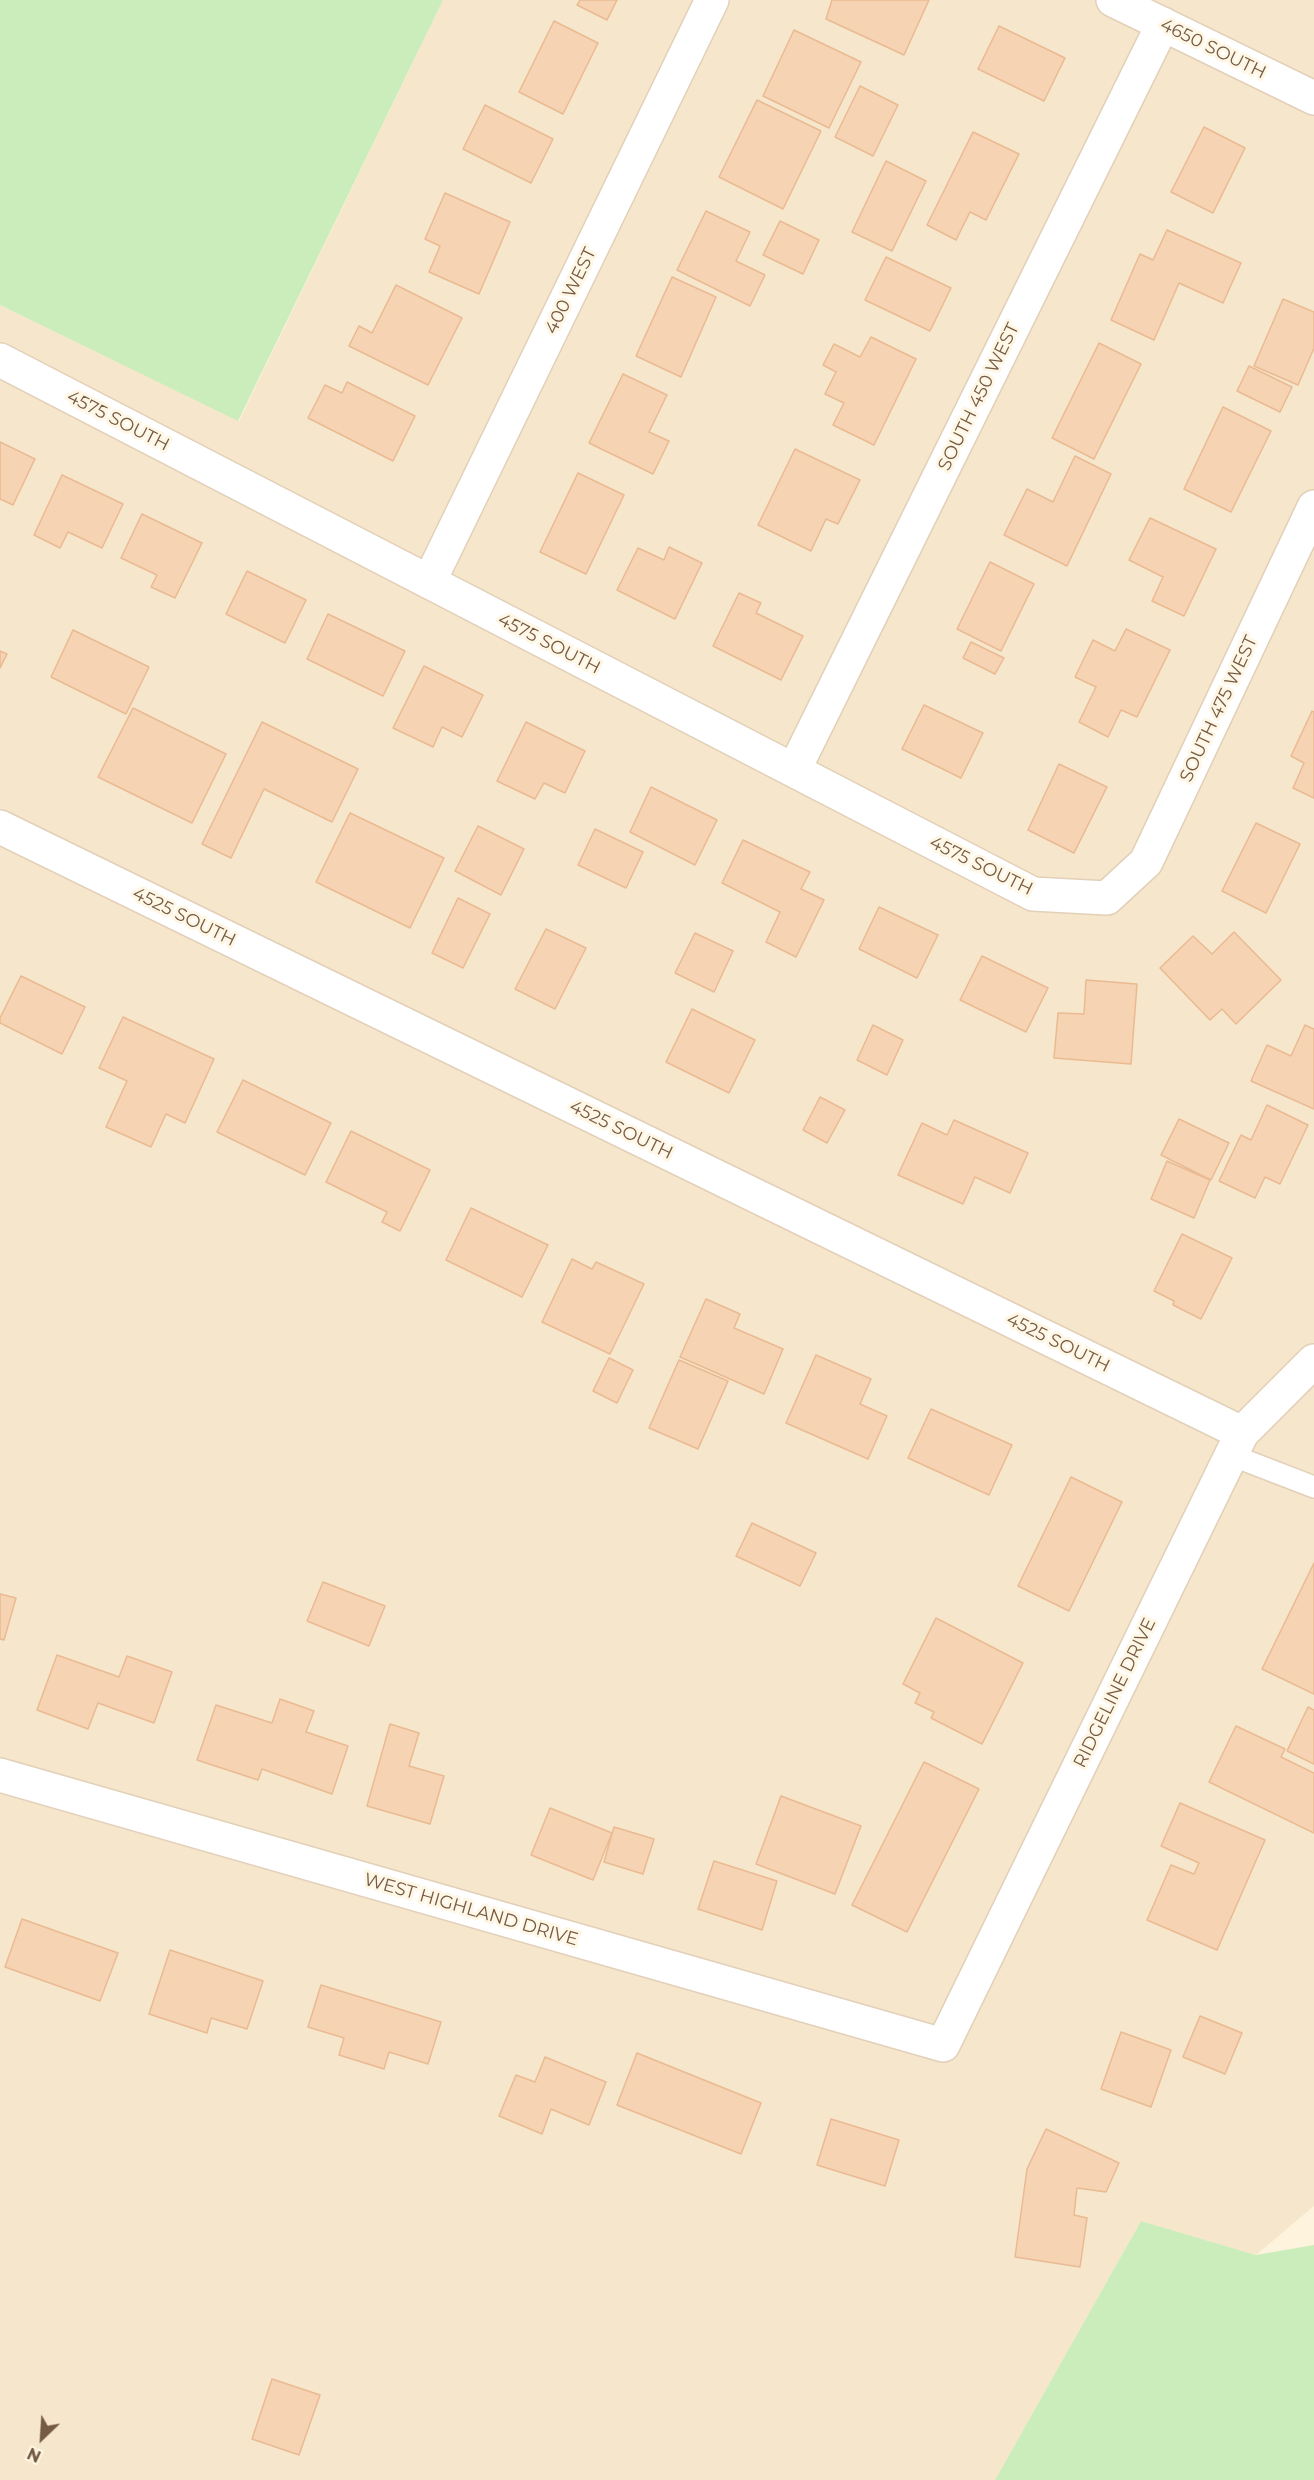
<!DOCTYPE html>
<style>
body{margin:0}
#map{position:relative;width:1314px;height:2480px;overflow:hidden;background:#fef4dd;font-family:Montserrat,sans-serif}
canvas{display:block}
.north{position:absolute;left:12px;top:2408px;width:60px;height:60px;-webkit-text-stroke:4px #fff7e5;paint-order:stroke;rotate:205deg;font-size:16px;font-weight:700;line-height:24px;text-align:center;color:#755a44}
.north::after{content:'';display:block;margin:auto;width:21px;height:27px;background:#755a44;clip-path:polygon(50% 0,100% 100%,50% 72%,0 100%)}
</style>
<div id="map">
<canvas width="1314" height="2480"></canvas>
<div class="north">N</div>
</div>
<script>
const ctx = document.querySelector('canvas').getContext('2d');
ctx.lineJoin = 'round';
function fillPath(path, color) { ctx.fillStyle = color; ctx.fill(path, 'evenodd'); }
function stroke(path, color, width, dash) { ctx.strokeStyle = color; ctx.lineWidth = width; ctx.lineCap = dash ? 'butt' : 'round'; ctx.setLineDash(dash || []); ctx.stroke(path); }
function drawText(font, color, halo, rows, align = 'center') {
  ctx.font = font + ' Montserrat,sans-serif'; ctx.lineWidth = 6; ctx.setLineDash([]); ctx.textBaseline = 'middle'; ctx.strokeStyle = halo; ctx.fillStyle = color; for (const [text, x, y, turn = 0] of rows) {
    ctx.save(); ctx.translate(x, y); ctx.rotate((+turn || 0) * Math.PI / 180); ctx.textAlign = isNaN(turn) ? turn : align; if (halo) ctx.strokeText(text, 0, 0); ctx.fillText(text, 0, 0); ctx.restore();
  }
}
fillPath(new Path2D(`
 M443,0H1314V2206L1256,2255L1141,2221L995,2480H0V305L239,421Z`), '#f6e6cb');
fillPath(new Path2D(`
 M0,0H443L238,421L0,305Z
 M1141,2221L1256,2255L1314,2245V2480H995Z`), '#cbecbb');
const building = new Path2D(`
 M580,0H617L607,20L577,5Z
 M832,0H929L904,55L826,19Z
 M554,21L598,43L563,114L519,92Z
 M999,26L1065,58L1044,101L978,69Z
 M794,30L861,62L829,128L763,96Z
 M860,86L898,105L873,156L835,137Z
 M757,100L821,131L783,209L719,177Z
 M485,105L553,139L531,183L463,149Z
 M1204,127L1245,148L1213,213L1171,192Z
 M973,132L1019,154L986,220L970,212L956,240L927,225Z
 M886,161L926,181L892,251L852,232Z
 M445,193L510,222L479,294L429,272L440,246L425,239Z
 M706,211L750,232L736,261L765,275L750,306L677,270Z
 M780,221L819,240L803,274L763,255Z
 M1167,230L1241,263L1223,303L1179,283L1154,340L1111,320L1140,254L1153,260Z
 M886,257L951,288L930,331L865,300Z
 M672,277L716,297L681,377L636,356Z
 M396,285L462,318L428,385L349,346L359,326L372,333Z
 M1283,299L1314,312V348L1298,385L1254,366Z
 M871,337L916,359L874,445L833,425L844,403L825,394L836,372L823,365L834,344L860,357Z
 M1099,343L1141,364L1094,459L1052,438Z
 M1249,366L1292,387L1280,412L1237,391Z
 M623,374L667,395L649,432L669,441L653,474L589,443Z
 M347,382L415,416L393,461L308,418L325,385L342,393Z
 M1223,407L1271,431L1231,512L1184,489Z
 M0,442L35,459L13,505L0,499Z
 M795,449L860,480L838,524L826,519L811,551L758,525Z
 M1075,456L1111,474L1067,566L1004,535L1027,489L1053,502Z
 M578,473L624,495L586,574L540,552Z
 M62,475L123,504L102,548L68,532L60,548L34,535Z
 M142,514L202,543L175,598L151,587L157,575L121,558Z
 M1150,518L1216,549L1184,616L1152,601L1163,577L1129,560Z
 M669,547L702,563L675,619L617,590L638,548L664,560Z
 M990,562L1034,584L1001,651L957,629Z
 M247,571L306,600L285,643L226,614Z
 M739,593L761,603L756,613L803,636L781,680L713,646Z
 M328,614L405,651L383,696L307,659Z
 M1126,629L1170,650L1137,717L1121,710L1108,737L1079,722L1096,687L1075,677L1093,640L1115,651Z
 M73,630L149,667L126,714L51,677Z
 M971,642L1004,658L995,674L963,658Z
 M0,651L7,654L0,668Z
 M424,666L483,695L462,737L442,727L433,747L393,728Z
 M924,705L983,733L961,778L902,749Z
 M133,708L226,754L192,823L98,777Z
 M1312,711L1314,712V798L1293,788L1304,763L1291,756Z
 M262,722L358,769L332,822L264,789L231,858L202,844Z
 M526,722L585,751L565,793L544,783L535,799L497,781Z
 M1059,764L1107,787L1074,853L1028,830Z
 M651,787L717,820L695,865L630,832Z
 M350,813L444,858L410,928L316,882Z
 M1256,823L1300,844L1266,913L1222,891Z
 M478,826L524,849L501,895L455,871Z
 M595,829L643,852L626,888L578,865Z
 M743,840L810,872L801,889L824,900L796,957L766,942L780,912L722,883Z
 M458,898L490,914L463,968L432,953Z
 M879,907L938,935L917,978L859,949Z
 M546,929L586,948L555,1009L515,989Z
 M1234,932L1281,980L1236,1024L1222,1009L1210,1020L1160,968L1193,936L1212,954Z
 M695,933L733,951L714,992L675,973Z
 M982,956L1048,988L1026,1032L960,1000Z
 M21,976L85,1007L62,1054L0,1023V1018Z
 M1086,980L1137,984L1131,1064L1054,1058L1058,1013L1084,1014Z
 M692,1009L755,1040L729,1093L666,1062Z
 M123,1017L214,1059L185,1123L166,1114L151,1147L106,1127L127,1081L99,1068Z
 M873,1025L903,1040L887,1075L857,1060Z
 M1305,1025L1314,1029V1109L1251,1081L1267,1045L1291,1056Z
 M243,1080L331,1123L305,1175L217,1132Z
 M820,1097L845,1110L827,1143L803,1130Z
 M1267,1105L1308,1125L1280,1184L1265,1177L1255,1198L1219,1181L1241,1135L1251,1140Z
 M1179,1119L1229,1143L1211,1180L1161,1155Z
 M954,1120L1028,1153L1010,1193L975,1177L963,1204L898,1175L922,1123L947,1135Z
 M351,1131L430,1170L400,1231L382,1222L387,1212L326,1182Z
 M1167,1161L1210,1180L1194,1218L1151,1199Z
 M471,1208L548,1245L522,1297L446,1260Z
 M1182,1234L1232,1258L1201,1319L1173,1305L1174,1301L1154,1291Z
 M572,1259L592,1269L596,1262L644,1284L610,1354L542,1322Z
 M706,1299L740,1314L734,1328L783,1349L764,1394L680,1357Z
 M816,1355L871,1379L860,1404L887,1416L868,1459L786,1423Z
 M609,1358L633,1370L617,1403L593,1391Z
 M679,1360L728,1381L698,1449L649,1428Z
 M931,1409L1012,1445L989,1495L908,1458Z
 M1071,1477L1122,1502L1069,1611L1018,1586Z
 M752,1523L816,1553L800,1586L736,1556Z
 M1314,1563V1694L1262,1669Z
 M323,1582L385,1606L369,1646L307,1621Z
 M0,1594L16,1598L4,1640L0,1639Z
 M936,1618L1023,1663L982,1744L931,1718L934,1712L915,1703L920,1693L903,1684Z
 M57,1655L119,1677L127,1656L172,1672L154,1723L98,1703L88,1729L37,1710Z
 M280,1699L314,1711L306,1732L348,1746L332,1794L262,1769L258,1780L197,1760L216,1705L272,1723Z
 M1308,1707L1314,1710V1764L1287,1751Z
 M390,1724L419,1733L409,1766L444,1776L430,1824L367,1806Z
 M1236,1726L1285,1749L1281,1757L1314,1773V1833L1209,1782Z
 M924,1762L979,1789L907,1932L852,1905Z
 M781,1796L861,1826L835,1894L756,1864Z
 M1180,1803L1265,1840L1217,1950L1147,1920L1171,1865L1194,1874L1199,1863L1161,1846Z
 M550,1808L612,1833L593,1880L531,1855Z
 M614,1827L654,1839L643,1874L604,1862Z
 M714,1861L777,1881L762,1930L698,1909Z
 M22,1919L118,1953L100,2001L5,1967Z
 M170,1950L263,1981L247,2029L211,2018L207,2033L149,2014Z
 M321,1985L441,2022L428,2064L389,2052L384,2069L339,2055L344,2038L308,2027Z
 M1200,2016L1242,2033L1225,2074L1183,2057Z
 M1121,2032L1171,2050L1151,2107L1101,2089Z
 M637,2053L761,2103L741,2154L617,2105Z
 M545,2057L606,2082L589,2125L551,2109L542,2134L499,2116L516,2075L535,2082Z
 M831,2119L899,2140L885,2186L817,2165Z
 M1046,2129L1119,2163L1106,2192L1077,2188L1074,2215L1087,2218L1080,2267L1015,2257L1027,2169Z
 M272,2379L320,2395L299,2455L252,2439Z`);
fillPath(building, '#f6d3b3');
stroke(building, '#eaba92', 1.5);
const service = new Path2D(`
 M1231,1455L1314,1487`);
const minor = new Path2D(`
 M1113,0L1314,98
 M0,360L1033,894L1107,898L1146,862L1314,507
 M429,582L712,0
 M794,770L1163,24
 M0,1775L943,2045L1242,1433`);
const tertiary = new Path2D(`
 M0,827L1242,1433L1314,1361`);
stroke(service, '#e2d0b9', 24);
stroke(minor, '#e2d0b9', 36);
stroke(tertiary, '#e2d0b9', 36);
stroke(service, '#fff', 21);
stroke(minor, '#fff', 33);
stroke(tertiary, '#fff', 33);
drawText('18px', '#755a44', '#fff7e5', [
 ["4650 SOUTH",1213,49,26],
 ["400 WEST",571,291,-64],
 ["SOUTH 450 WEST",979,397,-64],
 ["4575 SOUTH",118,421,27],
 ["4575 SOUTH",549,644,27],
 ["SOUTH 475 WEST",1219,709,-65],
 ["4575 SOUTH",981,866,26],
 ["4525 SOUTH",184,917,26],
 ["4525 SOUTH",621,1130,26],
 ["4525 SOUTH",1058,1343,26],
 ["RIDGELINE DRIVE",1115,1693,-64],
 ["WEST HIGHLAND DRIVE",471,1910,16]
]);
</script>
